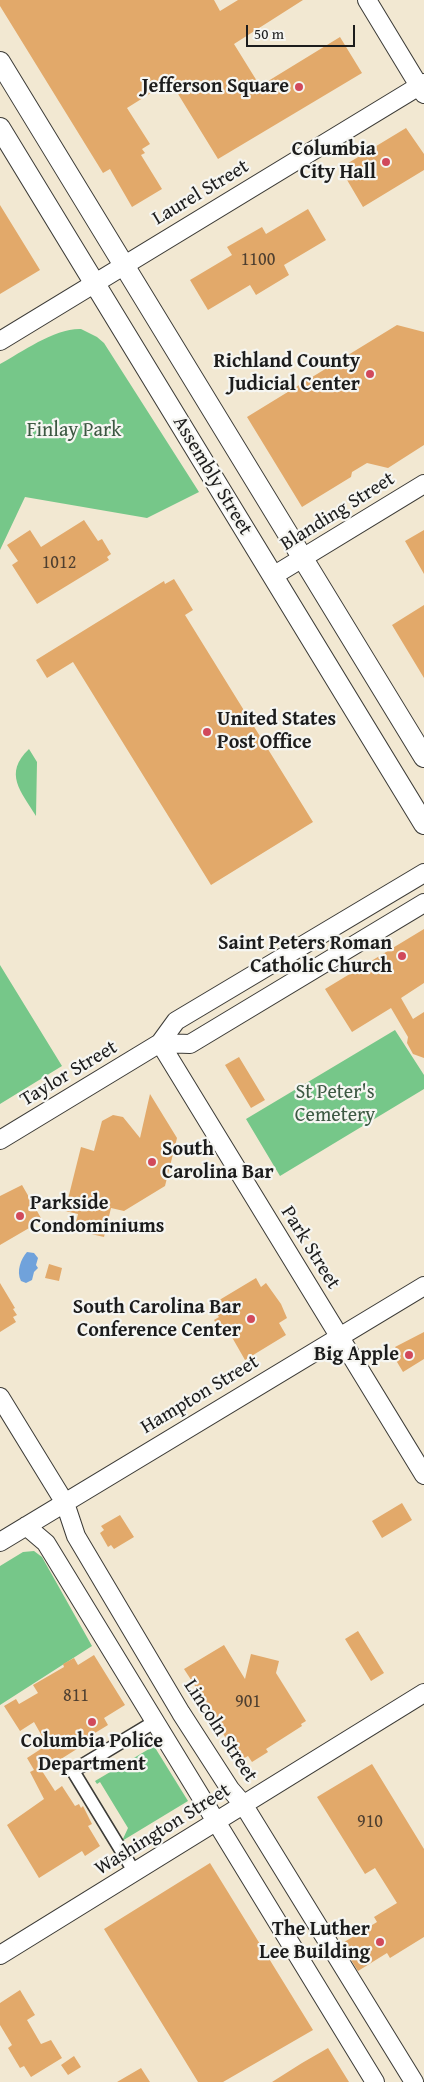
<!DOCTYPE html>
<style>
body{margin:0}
#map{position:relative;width:424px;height:2082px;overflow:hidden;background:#f2e8d2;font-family:"Gentium Book Plus",serif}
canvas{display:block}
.scale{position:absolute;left:246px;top:25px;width:109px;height:22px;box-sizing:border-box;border:2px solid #1c1c1c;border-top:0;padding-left:6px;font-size:15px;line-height:18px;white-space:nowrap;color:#1c1c1c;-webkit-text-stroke:4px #f6f6f2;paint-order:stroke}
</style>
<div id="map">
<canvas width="424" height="2082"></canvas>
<div class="scale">50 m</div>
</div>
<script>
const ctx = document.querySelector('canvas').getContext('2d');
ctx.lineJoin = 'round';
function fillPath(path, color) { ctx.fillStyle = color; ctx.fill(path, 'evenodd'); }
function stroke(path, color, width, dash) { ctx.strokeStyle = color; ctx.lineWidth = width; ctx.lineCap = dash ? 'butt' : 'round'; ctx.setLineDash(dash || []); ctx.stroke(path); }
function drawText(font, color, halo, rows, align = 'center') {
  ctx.font = font + ' "Gentium Book Plus",serif'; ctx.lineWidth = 4.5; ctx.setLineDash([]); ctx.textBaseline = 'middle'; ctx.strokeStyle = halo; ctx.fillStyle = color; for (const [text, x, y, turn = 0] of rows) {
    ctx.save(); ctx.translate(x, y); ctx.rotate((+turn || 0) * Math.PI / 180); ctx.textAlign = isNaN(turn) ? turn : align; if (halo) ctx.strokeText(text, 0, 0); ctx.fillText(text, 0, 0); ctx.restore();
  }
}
fillPath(new Path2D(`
 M81,329L97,337L104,343L199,492L147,518L25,497L0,550V364C22,352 55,328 81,329Z
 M29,749L37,762L36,816C21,791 3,774 29,749Z
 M0,965L62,1066L0,1104Z
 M395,1030L424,1075V1089L280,1176L246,1119Z
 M34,1551L42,1557L92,1646L0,1705V1566L23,1552Z
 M154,1746L188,1801L122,1841L128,1828L100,1782L97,1784L95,1781Z`), '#76c789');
fillPath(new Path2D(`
 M27,1252L34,1253L38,1258L36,1265L38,1268L34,1272L32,1280L26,1283L21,1281C16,1271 21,1259 27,1252Z`), '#70a2db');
fillPath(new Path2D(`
 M0,0H214L220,11L238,0H303L234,44L260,86L340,37L362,73L218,159L170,81L127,108L150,144L142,149L145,153L141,155L162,189L132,207L110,169L103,173L0,6Z
 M406,128L424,154V170L363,207L340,168Z
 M0,205L40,270L0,294Z
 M308,209L326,240L284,265L289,275L256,295L250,285L208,310L190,280L232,255L227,247L262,227L266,234Z
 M397,325L424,332V445L388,468L367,463L352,472L351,477L302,507L247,417Z
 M84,520L98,541L102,539L111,554L107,557L109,560L37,604L12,565L18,561L7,545L30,530L41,547Z
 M424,530V574L405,541Z
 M174,579L193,610L185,615L313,822L211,885L73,662L47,678L36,660L164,581L165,584Z
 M424,605V678L392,625Z
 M424,929V983L401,998L413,1019L424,1012V1058L413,1054L407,1043L408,1037L391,1008L352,1032L325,989Z
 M239,1057L265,1100L251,1108L225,1065Z
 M150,1094L177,1138L165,1186L124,1211L111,1208L104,1237L74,1230L78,1214L65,1211L81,1147L94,1151L102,1121L113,1115L123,1117L140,1138Z
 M22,1185L41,1218L35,1221L36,1224L0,1245V1196Z
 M49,1264L62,1268L59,1281L45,1278Z
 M256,1278L261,1287L266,1283L281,1304L287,1318L279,1323L286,1335L245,1360L229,1332L223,1335L214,1320L219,1317L211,1305Z
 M0,1283L15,1308L13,1309L17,1315L13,1317L16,1322L0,1332Z
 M424,1332V1359L403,1372L391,1352L396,1349L395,1347Z
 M402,1503L412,1520L382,1538L372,1521Z
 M120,1515L134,1537L114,1549L111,1545L108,1547L100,1533L104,1530L101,1526Z
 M358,1631L384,1673L371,1681L345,1639Z
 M224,1645L245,1679L251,1654L279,1661L276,1673L306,1721L301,1724L302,1726L266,1749L268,1752L252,1762L248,1756L239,1761L210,1711L208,1712L197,1693L199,1692L184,1669Z
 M94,1655L125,1705L104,1718L108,1725L77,1744L80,1747L42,1771L55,1791L62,1786L75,1806L79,1804L81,1808L83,1806L92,1824L88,1826L100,1846L85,1856L82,1851L39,1878L7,1825L44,1799L30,1772L34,1770L27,1758L47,1745L34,1722L20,1731L4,1706L16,1699L19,1704L38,1693L33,1685L64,1667L63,1664L74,1658L78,1665Z
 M372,1764L424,1849V1937L390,1958L387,1953L358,1971L341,1944L377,1922L374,1917L397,1903L375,1868L365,1874L317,1797Z
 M210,1863L313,2030L223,2082H198L104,1929Z
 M20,1990L35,2015L27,2020L41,2044L51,2040L62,2058L31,2077L24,2066L20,2068L8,2048L12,2045L0,2025V2003Z
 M328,2048L349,2082H272L302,2063Z
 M74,2056L81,2067L68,2075L61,2065Z
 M141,2068L150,2082H117Z`), '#e2a96a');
const street = new Path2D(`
 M135,1873L73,1771L156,1721`);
const secondary = new Path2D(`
 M367,0L424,94
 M0,341L424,83
 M273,576L424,484
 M160,1043L424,1475
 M160,1043L190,1044L424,903
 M0,1140L160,1043L176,1021L424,873
 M0,1397L65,1503L76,1536L181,1713L230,1789L243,1804L414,2082
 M26,1526L46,1543L375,2082
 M0,1542L424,1286
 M0,1955L424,1693`);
const primary = new Path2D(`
 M0,62L424,757
 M0,128L424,824`);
stroke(street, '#3c3b37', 15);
stroke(secondary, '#3c3b37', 20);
stroke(primary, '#3c3b37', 22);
stroke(street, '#fff', 12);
stroke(secondary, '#fff', 18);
stroke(primary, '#fff', 20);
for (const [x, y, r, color] of [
 [299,87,5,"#d1495b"],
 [386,162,5,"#d1495b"],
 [370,374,5,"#d1495b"],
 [207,732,5,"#d1495b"],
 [402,956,5,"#d1495b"],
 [152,1162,5,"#d1495b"],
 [20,1216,5,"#d1495b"],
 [251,1319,5,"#d1495b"],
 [409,1355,5,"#d1495b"],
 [92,1722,5,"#d1495b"],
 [380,1942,5,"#d1495b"]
]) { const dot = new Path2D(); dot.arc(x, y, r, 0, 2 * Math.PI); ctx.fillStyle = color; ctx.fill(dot); stroke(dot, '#f6f6f2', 2); }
drawText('18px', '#4e3f30', null, [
 ["1100",258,260],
 ["1012",59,563],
 ["811",76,1696],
 ["901",248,1702],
 ["910",370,1822]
]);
drawText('bold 20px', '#1c1c1c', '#f6f6f2', [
 ["Jefferson Square",289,87],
 ["Columbia",376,150],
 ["City Hall",376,173],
 ["Richland County",360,362],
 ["Judicial Center",360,385],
 ["United States",217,720,"left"],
 ["Post Office",217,743,"left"],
 ["Saint Peters Roman",392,944],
 ["Catholic Church",392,967],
 ["South",162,1150,"left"],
 ["Carolina Bar",162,1173,"left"],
 ["Parkside",30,1204,"left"],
 ["Condominiums",30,1227,"left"],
 ["South Carolina Bar",241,1308],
 ["Conference Center",241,1331],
 ["Big Apple",399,1355],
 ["Columbia Police",92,1742,"center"],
 ["Department",92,1765,"center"],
 ["The Luther",370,1930],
 ["Lee Building",370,1953]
], 'right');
drawText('20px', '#1c1c1c', '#f6f6f2', [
 ["Laurel Street",201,193,-31],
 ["Assembly Street",212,476,59],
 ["Blanding Street",338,512,-32],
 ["Taylor Street",69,1074,-31],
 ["Park Street",310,1248,58],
 ["Hampton Street",200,1395,-31],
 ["Lincoln Street",220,1731,57],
 ["Washington Street",163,1830,-32]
]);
drawText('20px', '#3c5842', '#f6f6f2', [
 ["Finlay Park",74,431],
 ["St Peter's",335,1093],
 ["Cemetery",335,1116]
]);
</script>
